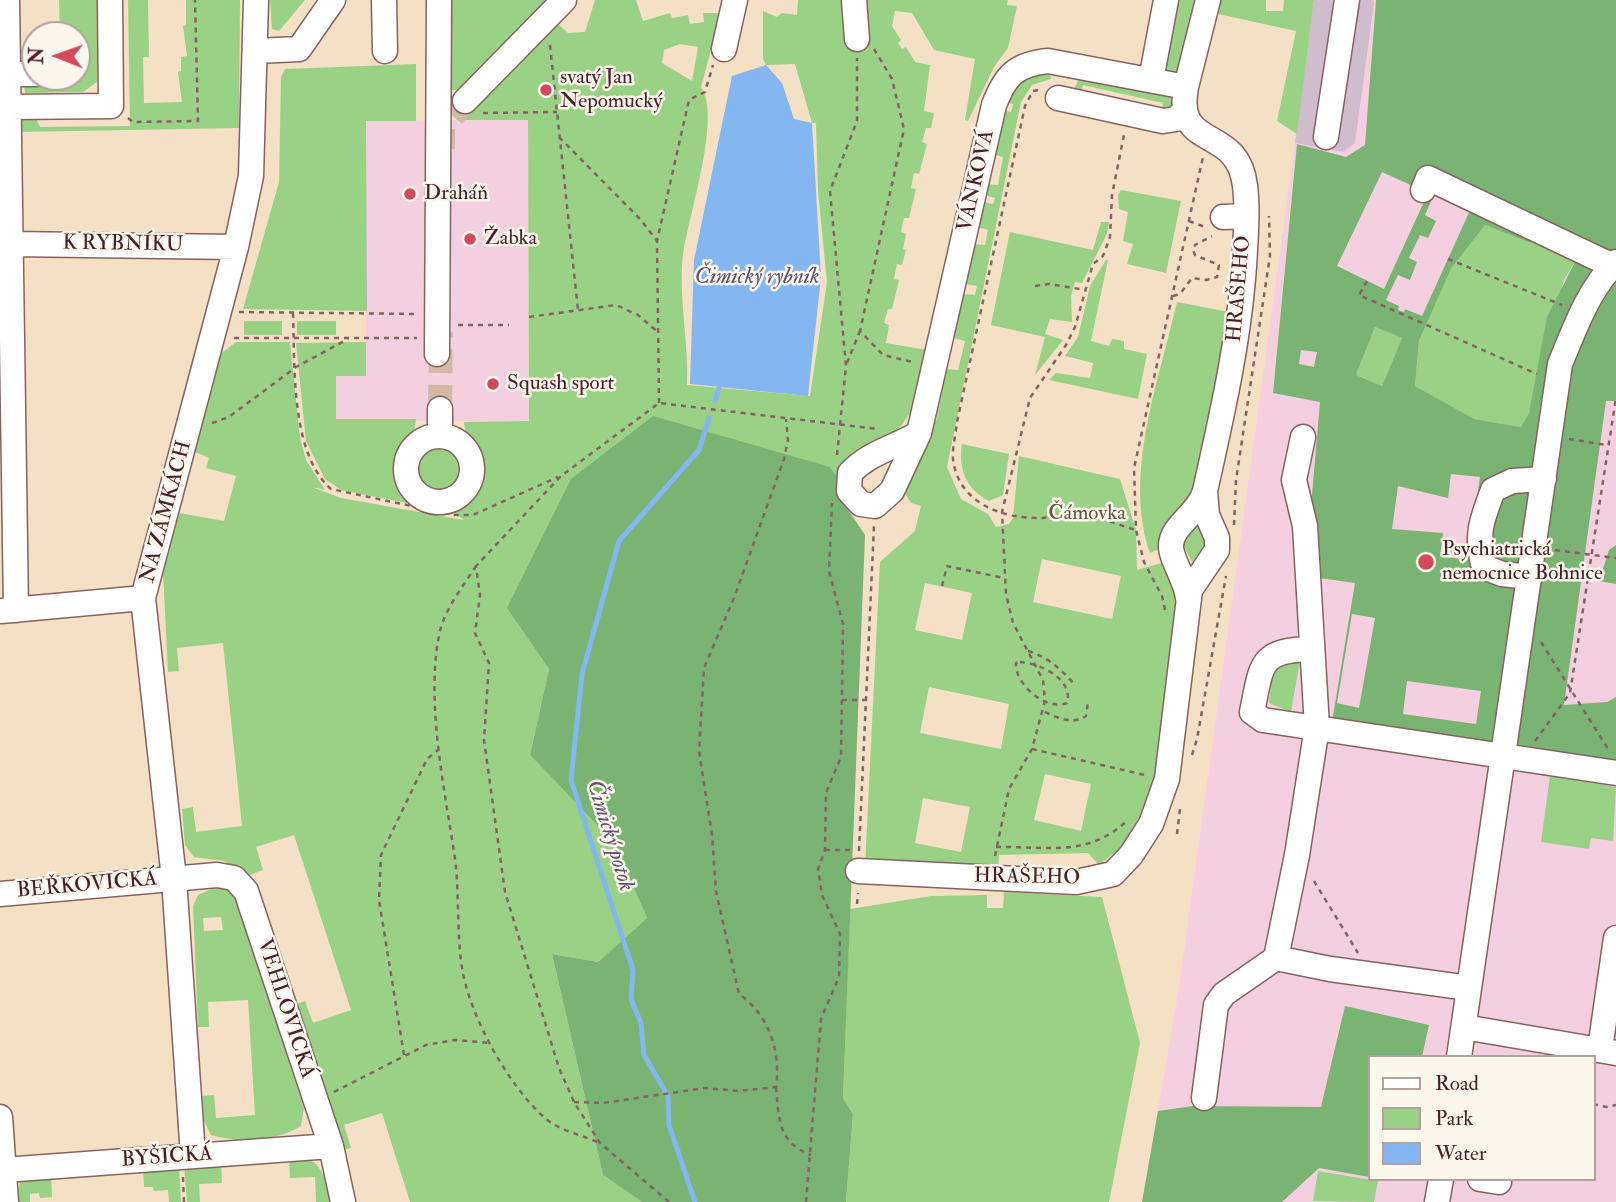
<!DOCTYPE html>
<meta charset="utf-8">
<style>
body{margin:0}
#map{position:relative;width:1616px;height:1202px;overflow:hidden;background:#f4e0c4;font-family:"IM FELL Double Pica",serif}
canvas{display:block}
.legend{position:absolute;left:1368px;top:1055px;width:228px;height:126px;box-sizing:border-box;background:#fbf7ec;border:2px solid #b4a19f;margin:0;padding:9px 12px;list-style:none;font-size:21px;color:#4a1f2b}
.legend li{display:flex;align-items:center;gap:14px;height:35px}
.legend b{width:35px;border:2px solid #b4a19f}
.north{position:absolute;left:21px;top:21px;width:70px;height:70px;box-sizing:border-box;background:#fbf7ec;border:2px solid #b4a19f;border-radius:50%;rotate:271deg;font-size:19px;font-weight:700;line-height:28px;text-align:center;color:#4a1f2b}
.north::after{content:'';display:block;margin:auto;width:24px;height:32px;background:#d1495b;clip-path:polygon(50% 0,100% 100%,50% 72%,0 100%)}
</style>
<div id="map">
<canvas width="1616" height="1202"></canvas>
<ul class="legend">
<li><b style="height:9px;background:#fff"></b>Road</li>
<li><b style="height:19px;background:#99d285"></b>Park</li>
<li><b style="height:19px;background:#84b7f1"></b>Water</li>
</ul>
<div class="north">N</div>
</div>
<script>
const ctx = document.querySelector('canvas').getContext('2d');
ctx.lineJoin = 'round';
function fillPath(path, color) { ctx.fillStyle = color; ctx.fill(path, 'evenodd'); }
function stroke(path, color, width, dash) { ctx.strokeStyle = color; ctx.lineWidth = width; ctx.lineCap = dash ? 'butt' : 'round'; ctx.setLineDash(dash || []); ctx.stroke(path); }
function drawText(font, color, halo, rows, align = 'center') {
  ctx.font = font + ' "IM FELL Double Pica",serif'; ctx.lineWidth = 5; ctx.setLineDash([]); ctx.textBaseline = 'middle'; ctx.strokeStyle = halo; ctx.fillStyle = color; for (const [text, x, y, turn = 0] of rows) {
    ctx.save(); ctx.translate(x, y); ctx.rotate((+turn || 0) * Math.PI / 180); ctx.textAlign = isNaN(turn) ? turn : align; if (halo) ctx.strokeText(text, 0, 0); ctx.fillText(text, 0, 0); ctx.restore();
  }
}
fillPath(new Path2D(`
 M1373,0H1616V1202H1142L1179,988L1295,143L1343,152L1355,143ZM1369,1057H1593V1179H1369Z
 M528,120L529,422L336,420V376H366V121Z`), '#f3cfdf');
fillPath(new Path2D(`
 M1314,0H1373L1374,3L1355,143L1343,152L1295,143Z`), '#cfbdce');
fillPath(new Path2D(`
 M59,0H100L97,82L83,92L25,93L20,49L35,48V77L43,83L60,82V77H77V35H60Z
 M128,0H148L149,57H143L144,103L182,102L178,72L181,71V57L187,56L183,26L186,25V0H240L239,128L18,132V122L24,115L35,116L40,127L130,126Z
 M270,0H305L279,31L272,29Z
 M450,0H553L467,90H451Z
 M595,0H636L643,21L670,13L672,18L688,15L690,24L704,22L703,13H721L701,87C722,117 688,217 683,255C678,294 689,343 687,385L810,396L827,282L818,191L816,123H812L795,64L766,65L763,59V11L777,17L782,13L797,15L798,0H1008L1007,5L1017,6L1008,48L994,67L968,121L965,120L975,59L934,50L912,13L895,11L892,26L901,40L898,43L902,49L906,47L915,62L930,65L924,111L934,113L931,128H926L922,142L927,144L919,174L914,173L911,188L916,189L909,218H904L901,232L906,234L903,249L906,250L902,265L897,264L894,279L899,280L892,309H888L884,323L889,325L886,343L927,350L912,410L901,426L839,481L507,607L549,669L530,755L614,843L647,918L598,962L552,954L603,1175L642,1202H410L382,1113L344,1125L351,1148L344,1150L297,1004L305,1001L313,1023L351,1010L294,835L256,847L263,870L250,875L224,861L194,857L185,845L182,809L193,807L196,832L242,826L223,643L177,648L179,671L168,672L163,573L179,513L224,521L236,476L206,468L209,458L195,452L219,355L236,342H290L300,438L306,460L325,490L312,487L341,498L464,520L452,512L341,490L325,479L306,441L296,343L366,342V376H336V419H416C415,440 398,458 402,477C409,518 472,518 478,474C480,456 465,440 464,422L529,421L528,120H463L544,33L558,24L568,33L585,32ZM680,44L698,47L692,81L662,63L664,50Z
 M1175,0H1199L1181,71L1165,72L1161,66Z
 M1221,0H1266V11H1283L1284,0H1314L1297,134L1277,121L1296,31L1218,14Z
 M416,64V121H366L367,311L243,309L279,182L281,77L285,69Z
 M1040,74H1050L1051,79L1032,85L1021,102L947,467L961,499L988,514L996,527L1009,524L1013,518L1019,456L1120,479L1136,530L1137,570L1165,562L1177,590L1159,765L1141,819L1122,847L1099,865L1088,853L999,855L998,877L865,867L880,562L915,531L921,506L911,503L902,489L937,418L947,369L958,370L965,341L954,338L964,294L975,295L977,286L966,284L974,244L985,245L988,230L978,227L983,202L993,204L995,198L984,195L987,184L998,185L1003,157L992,154L1001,110L1011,112L1013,104L1003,102L1025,78ZM1042,559L1121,576L1112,619L1033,602ZM925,583L972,593L962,640L915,630ZM929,687L1009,704L1001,749L920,733ZM1045,774L1091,784L1081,831L1034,820ZM923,798L970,807L961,852L915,843Z
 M1080,78L1169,93L1176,99L1175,108L1161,115L1163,103L1083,85L1080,97L1073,90Z
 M1121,190L1181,201L1166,273L1127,264L1133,244L1123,241L1128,212L1119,209L1118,195Z
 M1101,222H1109L1107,234L1082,283L1075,282L1071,296L1072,322L1050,319L1045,334L1063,340L1035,375L1045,337L991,325L1010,232L1093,250Z
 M1485,225L1528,242L1551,240L1568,245L1575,262L1564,280L1529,413L1521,427L1473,419L1415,386L1419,341L1451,269Z
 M1106,260H1108L1091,341L1109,346L1112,339L1124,341V349L1147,354L1138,399L1049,380L1056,373L1090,378L1093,363L1065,356L1078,337L1090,286Z
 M1177,302L1234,313L1192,499L1164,547L1150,553C1123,474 1159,381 1177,302Z
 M244,321H282V335H244Z
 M297,321H336V335H297Z
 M1375,327L1402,338L1382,386L1356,375Z
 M962,444L1009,454L1003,495L989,501C966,489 958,469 962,444Z
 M414 470a25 25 0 1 1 50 0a25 25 0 1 1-50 0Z
 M1198,520L1207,542L1192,562L1181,541Z
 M1300,660L1291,712L1269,703L1271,685L1278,664Z
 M1550,776L1616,787L1613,841L1591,838L1589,849L1541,842Z
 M216,887L226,889L236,899L304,1108L301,1126C278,1141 237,1143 211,1135L204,1121L202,1096L214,1095L216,1118L255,1115L248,1000L208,1002L209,1027H198L193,906L198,895ZM221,917L223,930L204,931L203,918Z
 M1004,892L1102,897L1140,1043L1109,1202H846L853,1114L843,1098L850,909L931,896L987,895V908H1003Z
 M304,1156C324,1165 326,1183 332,1202H316L315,1177L290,1178L289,1157Z
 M221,1162L222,1183L199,1184L200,1202H187L184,1164Z
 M179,1165L181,1202H169L168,1190L154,1191L153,1187H144L143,1167Z
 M1318,1171L1378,1181L1374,1202L1313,1201Z
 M51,1174L52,1197L40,1198L39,1193L30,1194V1202H17L20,1181Z`), '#99d285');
fillPath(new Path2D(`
 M1376,0H1616V401H1606L1564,705L1607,702L1616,697V768L1332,722L1355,583L1305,576L1320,402L1273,393L1297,144L1346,157L1365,145ZM1382,172L1428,193L1384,289L1337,266ZM1436,190L1472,206L1422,316L1405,309L1404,312L1398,310L1399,306L1386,300L1398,275L1410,280L1417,262L1409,258L1420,235L1428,238L1436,221L1425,215ZM1485,225L1528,242L1551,240L1568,245L1575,262L1547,317L1529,413L1521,427L1474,419L1415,386L1419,341L1451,269ZM1375,327L1402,338L1382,386L1356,375ZM1301,350L1317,352L1314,367L1299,364ZM1451,474L1480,477L1468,560L1440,556L1443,533L1392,529L1398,486L1448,498ZM1352,614L1375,618L1359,708L1337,703ZM1407,681L1481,691L1476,724L1403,714Z
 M653,416L830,467L839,481L841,499L865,535L843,1098L853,1114L846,1202H642L603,1175L552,954L598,962L647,918L614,843L530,755L549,669L507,608L571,479Z
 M1616,545V584L1599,581L1609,550Z
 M1345,1006L1429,1025L1422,1057H1369V1177L1319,1168L1282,1202H1142L1158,1111L1193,1106L1321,1107Z`), '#7ab472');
fillPath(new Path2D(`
 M766,65L782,83L794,119L812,123L821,277L808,396L690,384L694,260L732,76Z`), '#84b7f1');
stroke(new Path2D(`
 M715,401L719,388
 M695,1202L669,1125L668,1096L644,1055L641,1023L631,999L633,970L571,780L582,674L619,541L699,450L709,418`), '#84b7f1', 5);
stroke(new Path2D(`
 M443,149V129L465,101
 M440,409L441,332`), '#d2b9a5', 24, [24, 12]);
const minor = new Path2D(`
 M7,0L16,610
 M384,0L385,51
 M854,0L857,39
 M724,49L735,0
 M256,51L299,49L333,0
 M0,74H35
 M1151,80L1166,0
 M1186,87C1174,153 1238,123 1245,186C1248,207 1246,229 1245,250C1241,332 1223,411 1205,491C1198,515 1171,525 1171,546C1171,560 1186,580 1188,598
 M1058,98L1163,121L1176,119L1183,112
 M465,101L564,0
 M9,107L111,106L110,0
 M1326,137L1347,0
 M1423,190L1428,178L1613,266
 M1223,217L1246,216
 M11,244L236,247
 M437,354L439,0
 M440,409V436
 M919,433C894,448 870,452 850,473L849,491L861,504L875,506L892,491L919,433L994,105C1005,76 1016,64 1048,61L1186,87L1208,0
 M406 469a33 33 0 1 1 66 0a33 33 0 1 1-66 0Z
 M1530,577L1502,574L1484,567C1475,536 1482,519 1493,490L1512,481L1544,479
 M1,611L143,598
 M1312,649C1259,650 1262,664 1252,712L1263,720L1616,773
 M858,871L1076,882L1113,874L1131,855L1151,824L1167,779L1190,590L1217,550V538L1207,515L1205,491
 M0,894L217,875L234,878L246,891L331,1146L343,1202
 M1276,958L1330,969L1469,988
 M1464,1027L1616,1053
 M1600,1049L1616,938
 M1459,1057L1560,364C1575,328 1588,290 1616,262
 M1204,1098L1216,1005L1224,994L1276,958L1297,855L1317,727L1305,526L1294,480L1303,437
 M0,1117L6,1202
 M193,1156L174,879L143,598L236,247L251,176L256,0
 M4,1170L331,1146
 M1480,1179L1499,1182
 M1437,1202L1441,1179`);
stroke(minor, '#866361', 27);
stroke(new Path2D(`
 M550,45L578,310
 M874,49L892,79L904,129L860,331L883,355L913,362
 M1038,90L1033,91L1025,106L957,422C956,433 952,448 953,459C958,503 1002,519 1042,518C1053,517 1063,512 1074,513C1093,513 1117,525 1136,530
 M483,113L557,112
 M128,118L133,122L198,121L195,0
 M559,137L641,220L657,241
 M1189,221L1205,227
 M1448,259L1562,305
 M1367,281L1359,295L1537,374
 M1035,286L1049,284L1086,290
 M1173,296L1180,294L1192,278L1206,280L1217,277L1219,265L1195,255L1193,250L1195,245L1212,236
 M239,312L418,314
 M293,313C295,364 290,453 331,489L454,515H473L558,477
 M529,317L616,305L638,315L659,333
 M458,325H509
 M234,338H417
 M847,363L860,331
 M659,403L657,241L689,100L705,92L713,65
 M212,423L229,417L296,367L348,339
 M1569,439L1607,445
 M837,455L846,366L830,191L857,121V58
 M1234,525L1236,480L1270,256L1269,216
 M1555,550L1616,558
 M476,566C464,585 445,609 440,631C425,697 444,786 454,852C460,889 456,930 462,968C470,1017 509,1087 546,1119C559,1130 584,1136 600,1143
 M942,586L947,566L1004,578
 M1165,610L1162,596L1144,562L1136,530L1134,468L1203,157
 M1541,642L1608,749
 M1028,651C1048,657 1062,670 1075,685
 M1020,662C1039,663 1074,679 1067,703C1046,711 1015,685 1016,663Z
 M842,700H865
 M1045,712C1058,718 1073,725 1086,716L1088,702
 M1535,741L1570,693L1616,398
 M1032,749L1145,775
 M1192,755L1197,739L1226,576
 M1177,834L1180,809
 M996,847C1049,846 1087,858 1128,820
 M825,850H854
 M859,851L874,526
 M995,856L1009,789L1032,749L1045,701L1043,680L1013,623L1006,594L1002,512L1030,398L1066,345L1075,327L1093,264L1103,256L1110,237L1112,195L1124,135
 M1314,881L1358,953
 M857,904L858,893
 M404,1055L379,900L381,855L427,759L438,750
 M776,1087C779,1118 777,1142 811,1155
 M334,1092L426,1045L455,1040L491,1043
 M574,1102L603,1103L705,1088L738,1091L776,1087C781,1051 769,1015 739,994L716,891L712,835L699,751L704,668L734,598L784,459L788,440L786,419
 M1593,1104L1606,1107L1616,1105
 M183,1177L184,1202
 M669,1202L600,1143L574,1102L559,1068L505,892L484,740L489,663L475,633L480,595L476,566L561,476L659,403L878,429
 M806,1202L821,1019L839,977L840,934L822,895L818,869L825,850L826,793L841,757L843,624L829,571L832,503`), '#866361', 2.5, [5, 5]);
stroke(minor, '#fff', 24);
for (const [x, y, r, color] of [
 [546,90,7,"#d1495b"],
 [410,194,7,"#d1495b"],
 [470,239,7,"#d1495b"],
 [493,384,7,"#d1495b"],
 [1426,562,9,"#d1495b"]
]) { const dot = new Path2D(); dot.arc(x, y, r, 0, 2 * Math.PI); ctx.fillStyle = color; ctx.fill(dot); stroke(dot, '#fbf7ec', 2.5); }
drawText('21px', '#4a1f2b', '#fbf7ec', [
 ["svatý Jan",560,78],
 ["Nepomucký",560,102],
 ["Draháň",424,194],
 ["Žabka",484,239],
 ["Squash sport",507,384],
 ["Psychiatrická",1442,550],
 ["nemocnice Bohnice",1442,574]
], 'left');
drawText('21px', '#4a1f2b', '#fbf7ec', [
 ["VÁNKOVÁ",977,181,-77],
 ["K RYBNÍKU",123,245,1],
 ["HRAŠEHO",1240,289,-85],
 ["NA ZÁMKÁCH",167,512,-75],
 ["HRAŠEHO",1027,878,1],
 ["BEŘKOVICKÁ",87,886,-5],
 ["VEHLOVICKÁ",285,1009,72],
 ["BYŠICKÁ",167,1158,-4]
]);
drawText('21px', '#625546', '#fbf7ec', [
 ["Čámovka",1087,514]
]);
drawText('italic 23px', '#5e5470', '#fbf7ec', [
 ["Čimický rybník",757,278],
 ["Čimický potok",609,836,73]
]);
</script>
